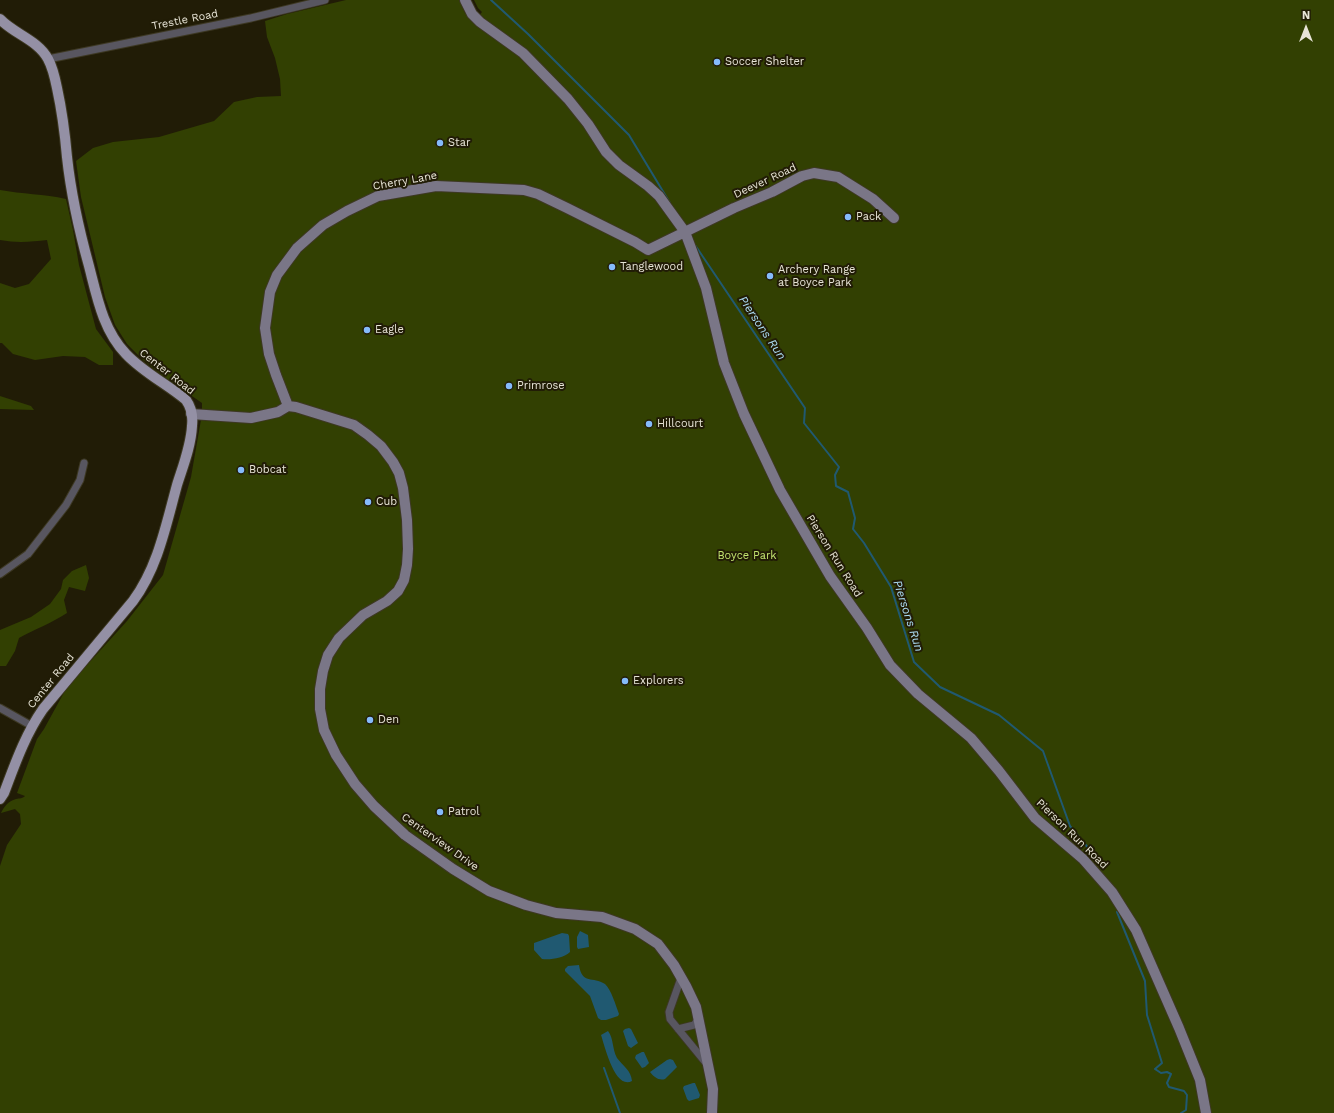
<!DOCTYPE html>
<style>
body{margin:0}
#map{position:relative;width:1334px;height:1113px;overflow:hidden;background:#211c06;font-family:"Work Sans",sans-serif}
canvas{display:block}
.north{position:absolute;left:1286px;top:8px;width:40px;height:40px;-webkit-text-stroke:3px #211c06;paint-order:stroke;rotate:0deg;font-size:11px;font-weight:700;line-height:16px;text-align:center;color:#e7e4d6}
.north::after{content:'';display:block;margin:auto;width:14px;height:18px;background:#e7e4d6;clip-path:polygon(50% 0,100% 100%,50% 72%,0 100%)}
</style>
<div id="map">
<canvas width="1334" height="1113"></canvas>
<div class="north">N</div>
</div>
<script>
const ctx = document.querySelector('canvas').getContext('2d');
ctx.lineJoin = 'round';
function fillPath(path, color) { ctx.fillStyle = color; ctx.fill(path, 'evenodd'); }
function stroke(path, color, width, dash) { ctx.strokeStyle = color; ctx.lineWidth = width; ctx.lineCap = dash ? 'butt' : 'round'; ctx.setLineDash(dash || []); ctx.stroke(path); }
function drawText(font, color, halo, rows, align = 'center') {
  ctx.font = font + ' "Work Sans",sans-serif'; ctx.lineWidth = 4; ctx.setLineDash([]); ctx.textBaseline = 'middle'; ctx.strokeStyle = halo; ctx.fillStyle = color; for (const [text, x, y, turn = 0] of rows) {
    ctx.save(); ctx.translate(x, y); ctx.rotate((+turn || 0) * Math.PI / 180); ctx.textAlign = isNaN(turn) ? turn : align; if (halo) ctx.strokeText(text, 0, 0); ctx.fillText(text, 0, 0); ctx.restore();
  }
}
fillPath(new Path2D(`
 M346,0H459L465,13L475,21L482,12L478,8L474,0H1334V1113H0V866L7,845L21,824L20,814L15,809L1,813C4,807 8,801 16,799C20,798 22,799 25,796L17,793L37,739L44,729L67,687L127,621L163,575L191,477L202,414V403L163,376L143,360L127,344L115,325L105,297L81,197L76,161L93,148L113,142L159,137L214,121L234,102L257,97L281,96L280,79L275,58L267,37L265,21L287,14Z
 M0,190C22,194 44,194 66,199L73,230L79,265L96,329L113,352V365H99L85,357L63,356L35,360L13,354L2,343H0V283L15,288L29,284L51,259L47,240C31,242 16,243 0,240Z
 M0,396L31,406L34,410L0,409Z
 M86,565L89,578L85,591L69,587L64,600L67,613C52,623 35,629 19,638L15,651L6,666H0V630L31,617L50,604L61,589L63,580L72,571Z`), '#324002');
fillPath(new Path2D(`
 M580,931L588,935L589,947L578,949L577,947V937Z
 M562,933L568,934L569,936L570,952C564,958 551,960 542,959L534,950V943Z
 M579,965C582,985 593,976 605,984C611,989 616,1006 619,1014L618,1016L606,1020H601L598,1018L590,996L565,971V969L568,966Z
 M629,1028L631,1029L638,1043L631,1048L628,1046L623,1031L625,1029Z
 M608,1031C614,1039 612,1049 617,1058C623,1066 631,1070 632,1081C615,1090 605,1047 601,1035Z
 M642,1052H644L649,1063L645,1067L642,1068L635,1058L636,1055Z
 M670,1059L673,1060L677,1067L665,1079C659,1081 654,1077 650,1072L667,1060Z
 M693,1083H695L700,1095L699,1098L689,1101L687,1099L683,1088L684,1086Z`), '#205971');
stroke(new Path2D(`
 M491,0L528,34L629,135L670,203
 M695,245L805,408L804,423L839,467L835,475L836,486L848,492L855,518L853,529L864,543L891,587L914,662L940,687L999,715L1043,751L1070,826L1094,855
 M1117,912L1145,981L1147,1015L1162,1063L1155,1069L1161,1073L1167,1072L1171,1074L1167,1083L1169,1087L1184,1091L1187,1095L1186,1110L1181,1113
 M604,1068L620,1113`), '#205971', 2);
const street = new Path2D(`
 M48,59L251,18L325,0
 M0,574L28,554L66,505L80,480L84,463
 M0,708L32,726
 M681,978L669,1012L670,1019L706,1063
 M678,1029L694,1025L698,1020`);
const secondary = new Path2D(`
 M465,0L472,14L480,22L523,53L568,99L588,124L606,152L619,165L648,186L659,196L685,232L706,288L724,363L744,414L780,490L830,576L867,628L890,665L918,694L971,738L999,771L1035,818L1083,859L1112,892L1136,930L1179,1028L1200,1080L1206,1113
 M288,406L276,375L269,354L265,328L270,292L277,275L297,248L323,225L347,211L378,196L436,186L524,190L538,194L567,208L635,242L648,250L734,208L772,192L802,176L814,173L838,177L873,199L894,218
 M191,414L251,418L278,412L288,406L296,407L354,425L368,435L381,446L393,462L399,473L403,488L407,520L408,549L407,565L404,580L398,591L387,601L363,615L339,638L328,655L323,671L320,689V709L324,730L336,755L355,784L374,806L405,835L453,869L489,891L526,905L556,913L602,917L635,929L658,944L674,965L686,986L696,1007L713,1089L712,1113`);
const primary = new Path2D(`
 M0,19C14,34 38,40 48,59C53,68 55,78 57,88C62,111 65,134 67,157C71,194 79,230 89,266C97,297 103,330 126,354C144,373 167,384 186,400C191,407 193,417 192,426C191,446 183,466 177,485C166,525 158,567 133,601L43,709C25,735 15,764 4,793L0,799`);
stroke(street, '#3d3823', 9);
stroke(secondary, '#3d3823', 12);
stroke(primary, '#3d3823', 12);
stroke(street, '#585660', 7);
stroke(secondary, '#7a7687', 10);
stroke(primary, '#9490a5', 10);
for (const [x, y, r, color] of [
 [717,62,4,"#85bbfb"],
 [440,143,4,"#85bbfb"],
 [848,217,4,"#85bbfb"],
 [612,267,4,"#85bbfb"],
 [770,276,4,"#85bbfb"],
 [367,330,4,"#85bbfb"],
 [509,386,4,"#85bbfb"],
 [649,424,4,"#85bbfb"],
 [241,470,4,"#85bbfb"],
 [368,502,4,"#85bbfb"],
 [625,681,4,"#85bbfb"],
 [370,720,4,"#85bbfb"],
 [440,812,4,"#85bbfb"]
]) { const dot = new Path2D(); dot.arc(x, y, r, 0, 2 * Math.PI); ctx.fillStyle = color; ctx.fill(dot); stroke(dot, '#211c06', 1.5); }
drawText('11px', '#e7e4d6', '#211c06', [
 ["Trestle Road",185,20,-11],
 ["Cherry Lane",405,181,-10],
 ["Deever Road",765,181,-25],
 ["Center Road",167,372,38],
 ["Pierson Run Road",834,556,58],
 ["Center Road",51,681,-51],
 ["Pierson Run Road",1072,834,44],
 ["Centerview Drive",440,842,35]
]);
drawText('11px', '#e7e4d6', '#211c06', [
 ["Soccer Shelter",725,62],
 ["Star",448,143],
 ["Pack",856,217],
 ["Tanglewood",620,267],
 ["Archery Range",778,270],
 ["at Boyce Park",778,283],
 ["Eagle",375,330],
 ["Primrose",517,386],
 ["Hillcourt",657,424],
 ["Bobcat",249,470],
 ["Cub",376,502],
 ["Explorers",633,681],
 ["Den",378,720],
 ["Patrol",448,812]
], 'left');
drawText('11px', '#c2e36f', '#211c06', [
 ["Boyce Park",747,556]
]);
drawText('italic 12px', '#abdaf2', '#211c06', [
 ["Piersons Run",762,328,56],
 ["Piersons Run",908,616,72]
]);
</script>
